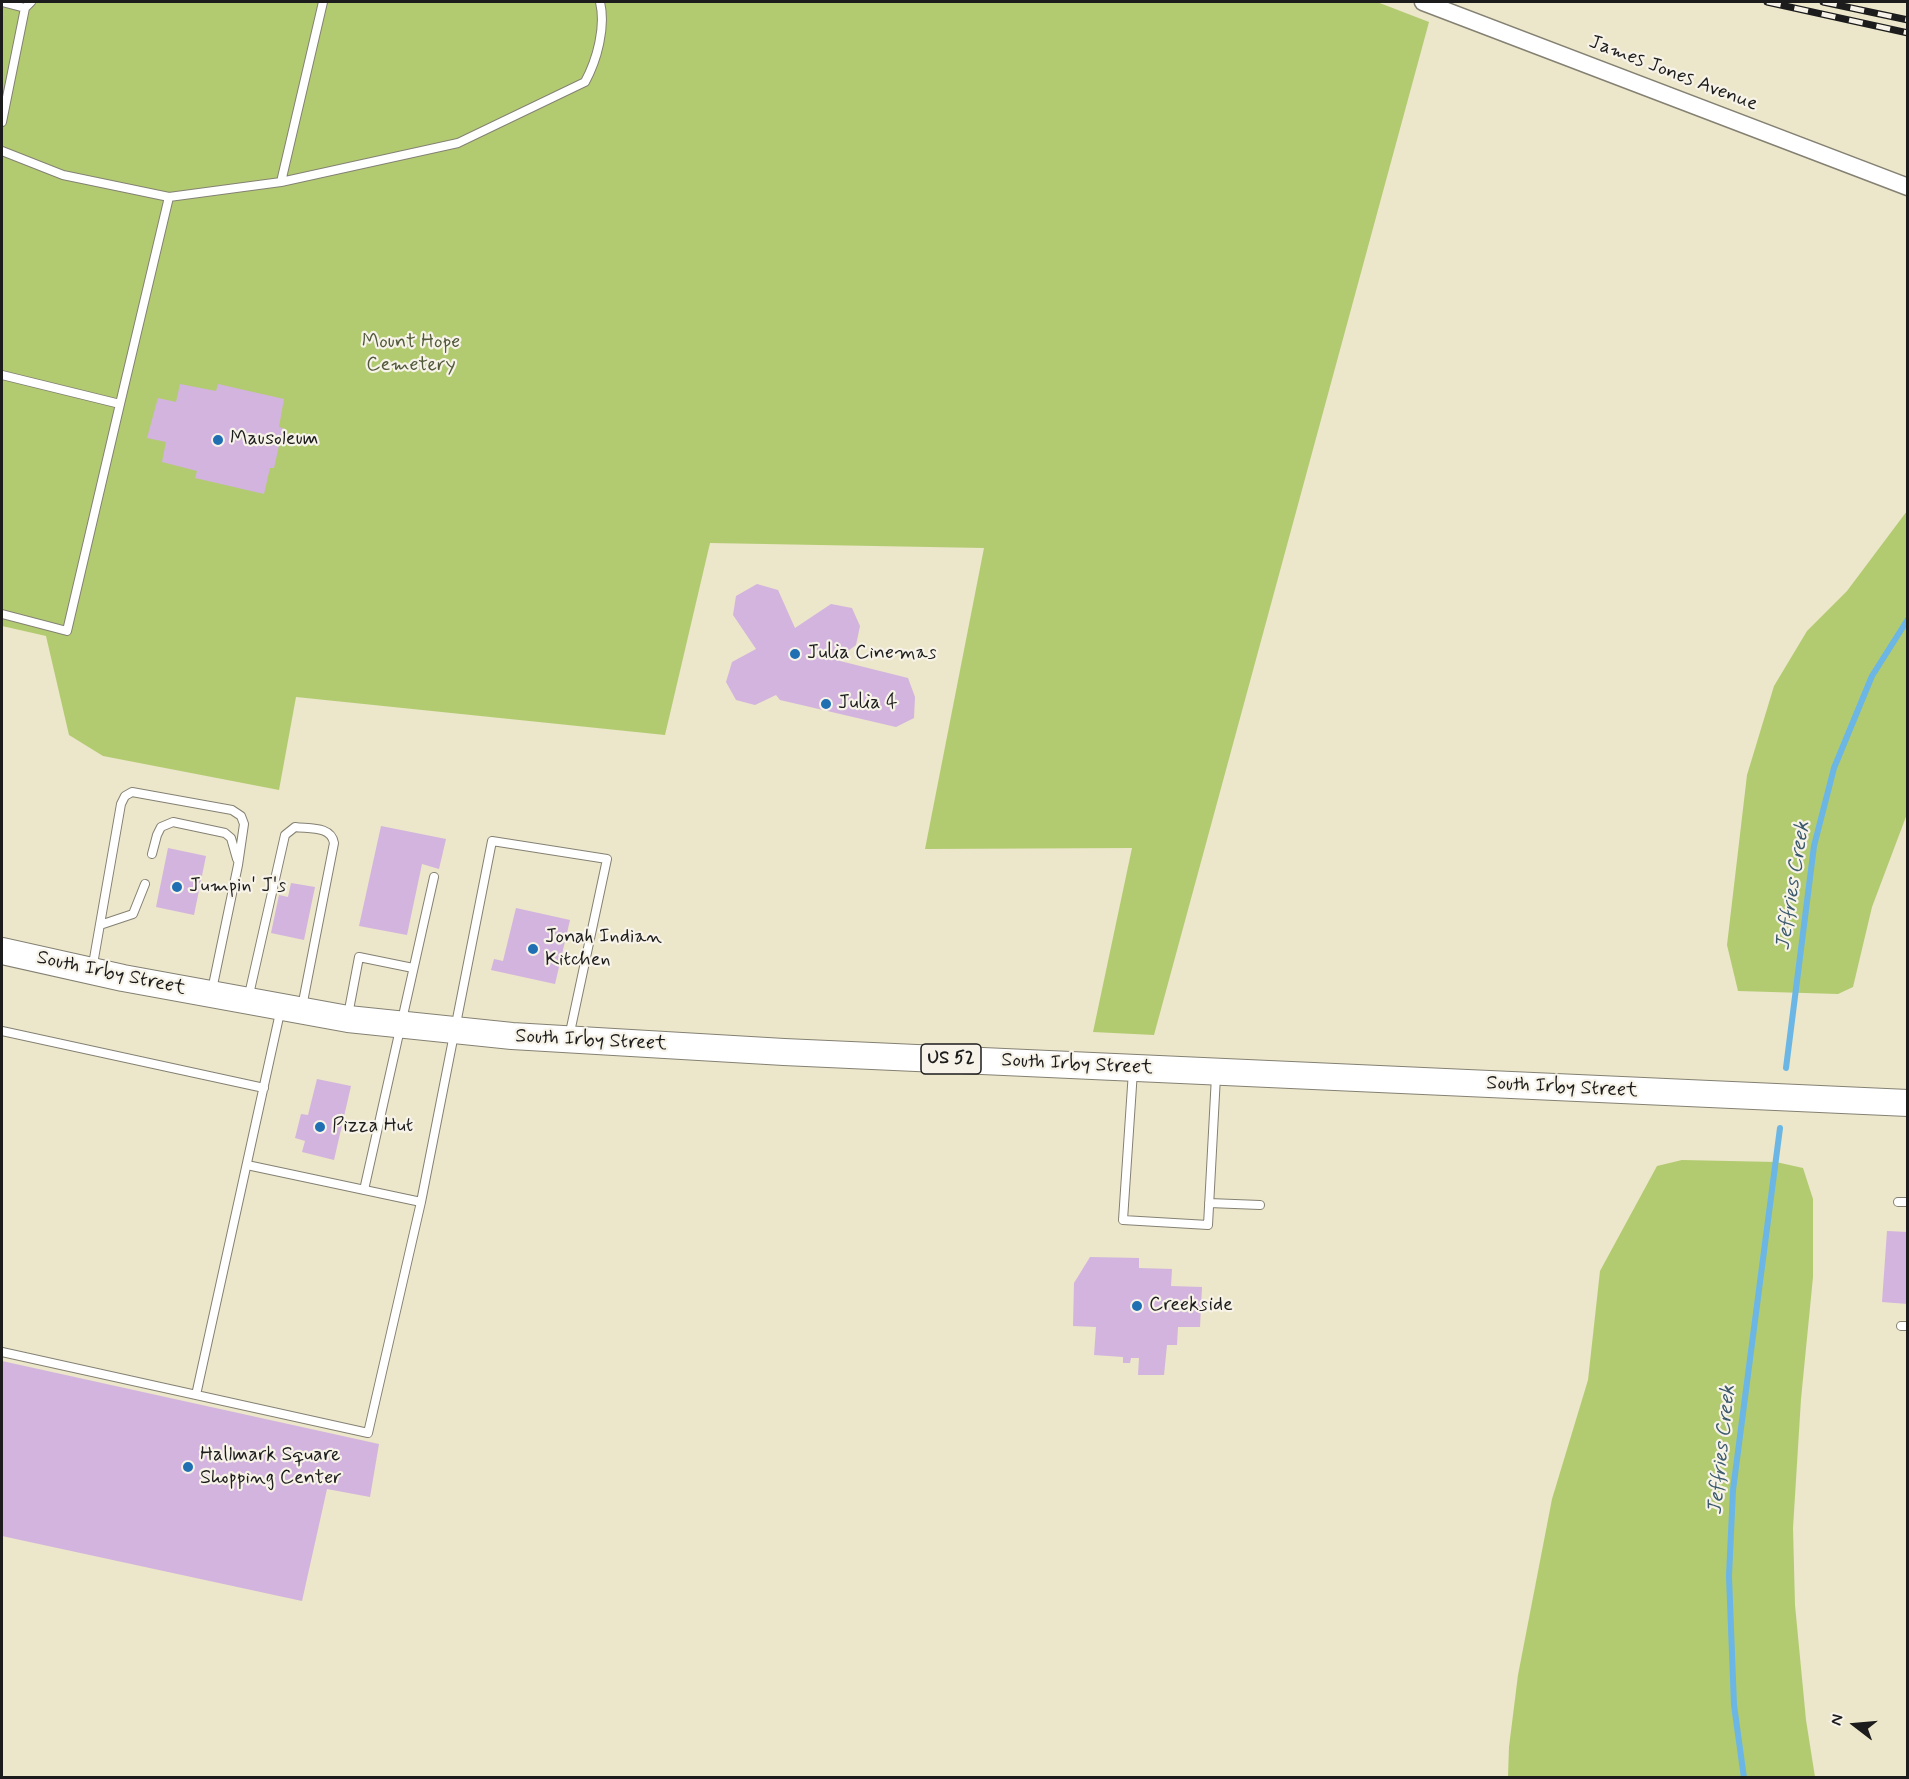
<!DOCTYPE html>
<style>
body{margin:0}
#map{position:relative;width:1909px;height:1779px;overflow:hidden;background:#ece6ca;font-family:Mynerve,sans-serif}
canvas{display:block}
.frame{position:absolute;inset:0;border:3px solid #1c1c1c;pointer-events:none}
.north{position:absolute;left:1825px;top:1695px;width:60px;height:60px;-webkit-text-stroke:4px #f7f3e8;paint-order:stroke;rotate:286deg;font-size:16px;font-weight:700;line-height:24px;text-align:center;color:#1c1c1c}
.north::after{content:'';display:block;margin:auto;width:21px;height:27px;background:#1c1c1c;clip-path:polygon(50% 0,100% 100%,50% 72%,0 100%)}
</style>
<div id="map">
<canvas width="1909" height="1779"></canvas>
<div class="frame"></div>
<div class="north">N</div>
</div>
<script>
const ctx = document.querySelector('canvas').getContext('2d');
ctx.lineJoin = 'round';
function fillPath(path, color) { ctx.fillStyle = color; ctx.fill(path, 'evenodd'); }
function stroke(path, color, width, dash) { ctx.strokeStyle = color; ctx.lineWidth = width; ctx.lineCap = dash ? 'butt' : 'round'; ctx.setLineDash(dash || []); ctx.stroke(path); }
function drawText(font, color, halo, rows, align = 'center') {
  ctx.font = font + ' Mynerve,sans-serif'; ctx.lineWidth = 4.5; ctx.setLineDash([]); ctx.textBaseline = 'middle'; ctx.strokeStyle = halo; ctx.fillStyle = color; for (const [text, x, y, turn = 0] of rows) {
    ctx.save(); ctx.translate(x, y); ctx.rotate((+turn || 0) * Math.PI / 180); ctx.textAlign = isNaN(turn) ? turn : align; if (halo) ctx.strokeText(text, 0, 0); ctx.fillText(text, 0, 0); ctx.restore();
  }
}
fillPath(new Path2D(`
 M2,2H1377L1429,22L1154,1035L1093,1032L1132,848L925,849L984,548L710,543L665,735L296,697L279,790L103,756L69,735L46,636L2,626Z
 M1907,511V814L1872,907L1853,987L1838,994L1738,991L1727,945L1747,775L1774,686L1807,631L1847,591Z
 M1682,1160L1776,1162L1803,1168L1813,1199V1277L1801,1399L1793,1528L1795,1605L1806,1720L1815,1777H1508L1509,1747L1518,1675L1552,1499L1588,1380L1600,1271L1657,1166Z`), '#b2cb71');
stroke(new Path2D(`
 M1786,1068L1814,846L1834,768L1872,676L1908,619
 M1744,1778L1734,1705L1729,1576L1733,1490L1780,1128`), '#6bb6e4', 6);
fillPath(new Path2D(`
 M180,384L216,391L218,384L284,399L279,427L283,428L274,468H270L264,494L195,478L197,471L162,462L166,442L147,438L158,398L176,402Z
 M757,584L778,590L795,628L831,604L852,608L860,626L856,645L836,660L908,678L915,697L914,718L896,727L780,700L776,695L755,705L736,700L726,682L732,662L756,649L733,615L736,596Z
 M381,826L446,839L439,869L422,864L407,935L359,926Z
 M168,848L206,856L194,915L156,907Z
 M291,883L315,887L304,940L271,933L279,895L288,897Z
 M516,908L570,920L555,984L491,970L494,959L503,961Z
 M317,1079L351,1086L334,1160L302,1152L305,1141L295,1138L301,1114L308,1115Z
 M1887,1231L1908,1232V1304L1882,1302Z
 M1090,1257L1139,1258V1268L1172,1269L1171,1286L1202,1287L1200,1327H1178L1177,1345H1167L1164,1375H1138L1139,1358H1131L1130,1363H1123V1357L1094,1355L1096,1327L1073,1326L1074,1283Z
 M2,1361L379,1444L370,1497L327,1489L302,1601L2,1536Z`), '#d2b4de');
const lane = new Path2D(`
 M2,2L25,8
 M2,122L25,8L31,2
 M2,151L63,175L169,197
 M281,182L458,143L585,82C597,60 606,27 600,2
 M2,375L120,404L169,197L281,182L323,2
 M2,614L67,631L120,404
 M152,854L157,835L161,827L173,822L225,833L231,838L237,859
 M100,925L133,914L145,884
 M92,970L121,804L125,796L132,792L232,810L241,816L244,824L238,865L212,990
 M248,999L285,835L295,827C310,829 331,826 334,843L302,1007
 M348,1015L359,957L413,968
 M2,1031L264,1088
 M1133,1071L1123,1220L1208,1225L1216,1076
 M247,1165L421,1202
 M364,1190L434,877
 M1898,1202H1908
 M1209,1203L1260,1205
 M1901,1326H1908
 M2,1352L368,1433L421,1202L492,841L607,859L569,1037
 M196,1395L281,1008`);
const street = new Path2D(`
 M1423,2L1908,187`);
const primary = new Path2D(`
 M2,951L123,978L348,1019L512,1036L784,1052L1908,1103`);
stroke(lane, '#848173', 10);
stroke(street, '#848173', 19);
stroke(primary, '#848173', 28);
stroke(lane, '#fff', 8);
stroke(street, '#fff', 16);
stroke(primary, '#fff', 26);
const rail = new Path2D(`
 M1767,2L1908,33
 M1823,2L1908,20`);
stroke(rail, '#1c1c1c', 7);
stroke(rail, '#f7f3e8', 4.5, [14]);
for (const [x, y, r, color] of [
 [218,440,6,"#1f6fb2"],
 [795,654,6,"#1f6fb2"],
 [826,704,6,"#1f6fb2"],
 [177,887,6,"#1f6fb2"],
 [533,949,6,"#1f6fb2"],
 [320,1127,6,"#1f6fb2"],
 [1137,1306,6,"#1f6fb2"],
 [188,1467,6,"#1f6fb2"]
]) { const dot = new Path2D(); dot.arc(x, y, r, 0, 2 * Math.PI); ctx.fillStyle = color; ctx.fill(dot); stroke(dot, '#f7f3e8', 2); }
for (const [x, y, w] of [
 [951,1059,60]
]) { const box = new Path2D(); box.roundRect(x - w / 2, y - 15, w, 30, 4.5); ctx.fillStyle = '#f7f3e8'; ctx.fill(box); stroke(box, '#1c1c1c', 1.5); }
drawText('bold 18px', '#1c1c1c', null, [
 ["US 52",951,1059]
]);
drawText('20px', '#1c1c1c', '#f7f3e8', [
 ["James Jones Avenue",1673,74,21],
 ["South Irby Street",111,974,12],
 ["South Irby Street",591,1041,3],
 ["South Irby Street",1077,1065,3],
 ["South Irby Street",1562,1088,3]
]);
drawText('20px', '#50593a', '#f7f3e8', [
 ["Mount Hope",411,343],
 ["Cemetery",411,366]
]);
drawText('20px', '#1c1c1c', '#f7f3e8', [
 ["Mausoleum",230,440],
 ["Julia Cinemas",807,654],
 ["Julia 4",838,704],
 ["Jumpin' J's",189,887],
 ["Jonah Indian",545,938],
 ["Kitchen",545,961],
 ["Pizza Hut",332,1127],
 ["Creekside",1149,1306],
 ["Hallmark Square",200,1456],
 ["Shopping Center",200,1479]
], 'left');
drawText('italic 21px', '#3c5a6c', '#f7f3e8', [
 ["Jeffries Creek",1794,886,-81],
 ["Jeffries Creek",1723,1450,-84]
]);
</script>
